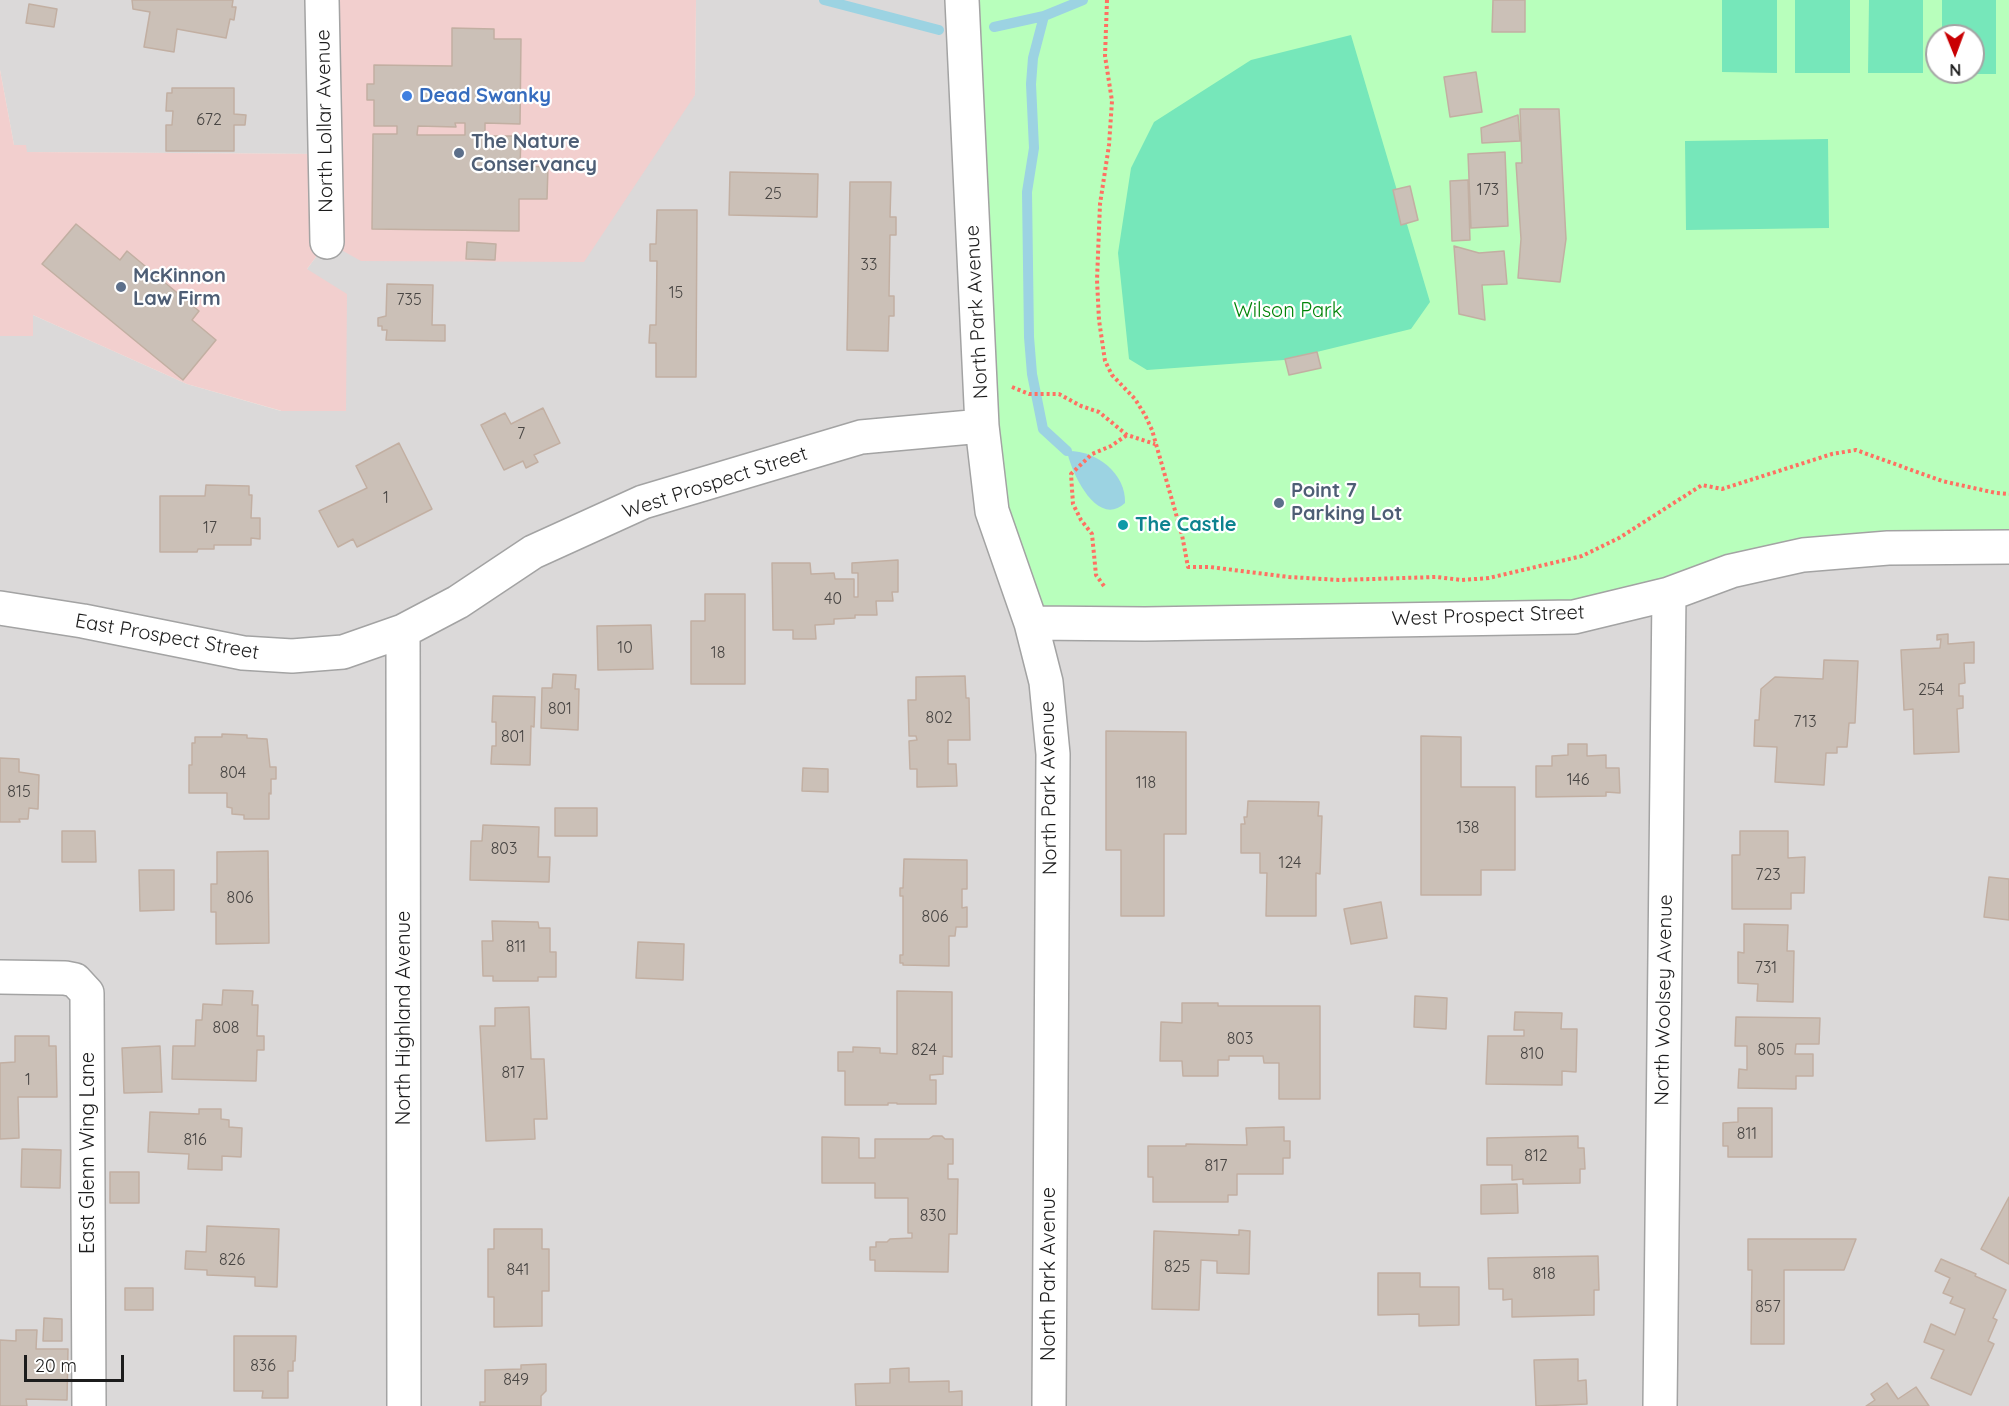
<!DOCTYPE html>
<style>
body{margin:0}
#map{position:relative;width:2009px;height:1406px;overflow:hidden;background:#efeae1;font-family:Quicksand,sans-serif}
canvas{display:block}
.north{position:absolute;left:1925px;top:24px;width:60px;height:60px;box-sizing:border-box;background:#fff;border:2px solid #a4a4a4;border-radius:50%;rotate:179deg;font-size:16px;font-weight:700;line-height:24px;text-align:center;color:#1c1c1c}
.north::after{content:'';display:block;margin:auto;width:21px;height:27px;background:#c90003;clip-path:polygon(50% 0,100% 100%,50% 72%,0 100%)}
.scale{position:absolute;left:24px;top:1355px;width:100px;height:27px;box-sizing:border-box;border:3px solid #1c1c1c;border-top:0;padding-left:8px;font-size:18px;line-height:21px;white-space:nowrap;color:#1c1c1c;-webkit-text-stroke:4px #fff;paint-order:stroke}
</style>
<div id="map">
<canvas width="2009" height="1406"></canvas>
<div class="north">N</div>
<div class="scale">20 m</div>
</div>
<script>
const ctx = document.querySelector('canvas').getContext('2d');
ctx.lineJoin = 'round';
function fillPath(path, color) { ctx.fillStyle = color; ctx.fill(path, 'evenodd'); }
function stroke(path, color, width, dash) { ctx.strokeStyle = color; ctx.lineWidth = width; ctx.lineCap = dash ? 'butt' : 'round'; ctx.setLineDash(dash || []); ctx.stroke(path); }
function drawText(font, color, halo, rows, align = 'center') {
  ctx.font = font + ' Quicksand,sans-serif'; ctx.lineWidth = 4.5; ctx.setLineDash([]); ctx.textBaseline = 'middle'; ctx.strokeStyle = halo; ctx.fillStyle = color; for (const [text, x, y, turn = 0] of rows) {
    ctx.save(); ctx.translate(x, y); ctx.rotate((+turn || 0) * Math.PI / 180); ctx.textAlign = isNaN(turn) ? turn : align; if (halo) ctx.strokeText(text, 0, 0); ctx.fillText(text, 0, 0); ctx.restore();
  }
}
fillPath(new Path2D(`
 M0,0H322L325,154L26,152L14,145L0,70Z
 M696,0H962L1731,571L2009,547V1406H0V336H32L33,315L187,384L281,411L307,269L327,242L695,95Z`), '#dbd9d9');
fillPath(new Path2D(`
 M322,0H696L695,95L584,262L361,261L327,242L307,269L347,294L346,411H282L187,384L33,315V336H0V70L14,145H26L27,152L325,154Z`), '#f2cfce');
fillPath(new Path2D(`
 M962,0H2009V547L1888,548L1574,617L1031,623L992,510ZM1937,36H1973V72H1937Z`), '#b8ffbc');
fillPath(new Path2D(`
 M1722,0H1777V73L1722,72Z
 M1795,0H1850V73H1795Z
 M1869,0H1923V73H1868Z
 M1942,0H1996V74H1942V72H1973V36H1942Z
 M1351,35L1430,302L1411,329L1284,360L1147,370L1129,359L1118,253L1131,168L1154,122L1251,60Z
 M1828,139L1829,228L1686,230L1685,141Z`), '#76e7ba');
fillPath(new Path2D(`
 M1067,451C1096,450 1126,473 1125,503C1097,529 1071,472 1067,451Z`), '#9cd3e2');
stroke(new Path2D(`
 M824,0L939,30
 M1044,16L1033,58L1031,84L1034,148L1027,192L1029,337L1032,374L1043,429L1067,451
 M994,27L1044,16L1083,0`), '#9cd3e2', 10);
const building = new Path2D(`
 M132,0H233L232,7H236L234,20L230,19L226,38L177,29L174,52L144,47L150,12L133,9Z
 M1493,0H1525V32H1492Z
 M29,4L57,9L54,27L26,23Z
 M452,28L494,29V39H521L520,124L485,123V136H521L520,166L548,167L547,199H519V231L372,229L373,134H397V126H374V100H367V84H374V65L452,66ZM455,123H465V135H417L418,126L456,127Z
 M1476,72L1482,112L1450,117L1444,77Z
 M172,88H234V114L246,115L245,125H234V151H166V125H172L173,111H166L167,93H172Z
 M1520,109H1559L1566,239L1560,282L1518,278L1521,239L1516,163H1522Z
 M1518,115L1520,141L1482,143L1481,128Z
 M1505,152L1508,226L1471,228L1468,154Z
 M730,172L818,174L817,217L729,215Z
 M1468,180L1470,240L1452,241L1450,181Z
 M850,182H891L890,217H896V235H890L889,296H894V316H889L888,351L847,350Z
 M1410,186L1418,220L1401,225L1393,190Z
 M657,210H697L696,377H656V343H649L650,325H656L657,261H650V244H656Z
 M76,224L120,260L127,251L199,311L192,320L216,340L183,380L42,264Z
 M467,242L496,244L495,260L466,259Z
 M1454,246L1479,253L1504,251L1507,284L1482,285L1485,320L1459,314Z
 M387,284L433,285L432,325H445V341L386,340L387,330H382V326H378V318L386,316Z
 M1317,352L1321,368L1289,375L1285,359Z
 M543,408L560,443L534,455L538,462L526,468L523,461L504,470L481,425L505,413L511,424Z
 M399,443L432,509L357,547L353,539L338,547L319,511L367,488L356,466Z
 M206,485L249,486V495H252L251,518H260V539L251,538V545H214V549H198L197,552H160V496H205Z
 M898,560V592H892L893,601H876L877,615H855V618L834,619V624L815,625L816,639H793V630H773L772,563H810L811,574L834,573L835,579H854V597H858V573H852V563Z
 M705,594H745V684H691V621H705Z
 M651,625L653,669L598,670L597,626Z
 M1948,634V644L1974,642V663H1964L1965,683L1959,684V696H1963V708L1957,709L1959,752L1914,754L1913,709L1904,710L1901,650L1940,648L1941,639L1937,640V635Z
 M1824,660L1858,661L1855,723H1849L1847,747H1837V753H1826L1824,785L1775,782L1777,747L1754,746L1755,720H1759L1761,689L1775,677L1823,679Z
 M553,674L576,675L575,689H579L578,730L541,728L542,688H552Z
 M965,676L966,698H969L970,740H948V764H956L957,786L917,787V769H910L909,741L917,740L916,736H909L908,700H916V677Z
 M493,696L535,697L534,727L531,726L530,765L491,764L492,746H496V722H492Z
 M1106,731L1186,732V834H1164V916H1121V850H1106Z
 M222,734L247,735V738L267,739L270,767H276V779H271V794L269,793V819H244V815L232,814V808L227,807V793H189V765H192V743H195V737H222Z
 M1421,736L1461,737V787H1515V870H1481V895H1421Z
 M1568,744H1587V756L1606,755V768H1619L1620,793L1606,792V796L1536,797V766H1552V756L1568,755Z
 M0,758L19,759V772L39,775L38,809L29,808L28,819H19L20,822H0Z
 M803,768L828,769V792L802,791Z
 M1248,801L1319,802L1318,816H1322L1320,874L1316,873V916H1266L1267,873H1260V853H1241V824H1245L1244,817H1247Z
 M555,808H597V836H555Z
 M483,825L539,827L538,857H550L549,882L470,880L471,841H482Z
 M62,831H95L96,862H62Z
 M1740,831H1788V858L1805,857L1804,893H1791V909H1732V855H1740Z
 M268,851L269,943L216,944V912H211V884H217V852Z
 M904,859L967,860V889H962V908L967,907V927H956L955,936H949V966L903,965V963H900V955H903V896H900V888H903Z
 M139,870H174V910L140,911Z
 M1989,877L2009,879V920L1984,917Z
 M1381,902L1387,938L1351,944L1344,909Z
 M492,921L538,922L539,928H550V952H556V977H538V981H493V976H483L482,941H493Z
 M1744,924L1788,925L1787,951H1794L1793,1002L1757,1001L1758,984L1738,983V952L1744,953Z
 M638,942L684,944L683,980L636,978Z
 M223,990L253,991L252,1005H258L257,1036H264V1050H257L256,1081L172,1079L173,1046H195L196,1020H202L203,1004L222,1005Z
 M897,991L952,992V1057L943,1056V1074L930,1075V1080H936V1104H897V1103H888V1105H845V1071H838V1052H853V1047L880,1048V1053L897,1054Z
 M1415,996L1447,998L1446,1029L1414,1027Z
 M1182,1003H1218V1006H1320V1099H1279V1063H1264L1263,1056H1229V1060H1218V1076H1183L1182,1061H1160L1161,1022L1182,1023Z
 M529,1007L531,1059H544L547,1119H534L535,1139L486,1141L480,1026H495V1008Z
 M1515,1012L1562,1013L1561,1029H1577L1576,1072L1562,1071V1085L1486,1084L1488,1036H1524V1030H1514Z
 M1736,1017L1820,1018L1819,1044H1796L1795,1054H1813V1076H1796V1089L1738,1088L1739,1069L1747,1070V1046H1735Z
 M15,1036H49V1046H56L57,1097H18L19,1138L0,1139V1063L15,1062Z
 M160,1046L162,1092L124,1093L122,1048Z
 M1738,1108H1772V1157H1728V1146H1723V1123L1738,1122Z
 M199,1109H221V1119L229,1120V1127L242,1128L241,1157L222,1156V1170L188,1169L189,1154L148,1152L150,1112L199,1114Z
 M1284,1127V1141H1290V1158H1283V1174H1237V1195H1228V1202H1153V1177H1148V1146H1186V1144L1247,1145L1246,1128Z
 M933,1136H942L945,1139H953V1164H948V1179H958L957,1234H949L948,1272L875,1271V1260H870V1247H876V1242H887L890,1239L912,1238V1233H908V1198H875V1183H822V1137L859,1138V1158H875V1139H929Z
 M1578,1136V1148H1584L1585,1169H1580V1183L1523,1184V1179L1512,1180V1165H1487V1138Z
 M22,1149L61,1150L60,1188L21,1187Z
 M110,1172H139V1203H110Z
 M1517,1184L1518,1213L1481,1214V1185Z
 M2009,1197V1264L1981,1249Z
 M207,1226L279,1229L277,1287L255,1286V1277L207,1275V1270L185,1269L186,1251L206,1252Z
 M494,1229H542V1249H549V1291H542V1326L494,1327V1297H488V1249H494Z
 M1239,1230L1250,1231L1249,1274L1217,1273V1261L1201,1260L1199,1310L1152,1309L1154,1231L1239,1235Z
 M1748,1239H1856L1844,1270H1784V1344H1751L1752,1270H1748Z
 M1598,1256L1599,1290H1594V1315L1512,1317V1299L1503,1300V1289H1489L1488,1258Z
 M1941,1259L1976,1274L1975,1276L2006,1290L1993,1318L1997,1320L1988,1341L1994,1344L1971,1395L1931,1378L1944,1350L1924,1342L1931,1324L1955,1335L1965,1309L1950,1303L1953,1297L1943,1293L1950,1278L1935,1271Z
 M1378,1273H1420V1287H1459V1325L1419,1326V1314L1378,1315Z
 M125,1288H153V1310H125Z
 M44,1318L62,1319V1341H43Z
 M16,1330H37L36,1349H68L67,1400L26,1399L27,1406H0V1340L16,1341Z
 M234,1336H296L295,1361H293V1371H288V1398H262L263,1391H234Z
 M1578,1359V1381L1586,1380L1587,1404L1536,1406L1534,1360Z
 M546,1364V1391L541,1396V1406H480V1402H485V1370L521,1369V1365Z
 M909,1368V1382L949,1381V1392L962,1391V1406H856L855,1384L890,1383V1369Z
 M1887,1383L1898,1399L1916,1387L1929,1406H1866L1875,1400L1871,1394Z`);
fillPath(building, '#cbc0b7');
stroke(building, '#c2afa2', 1.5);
const minor = new Path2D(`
 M322,0L327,242
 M962,0L982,426L992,511L1031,623L1046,682L1053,754L1049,1406
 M0,608L83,621L243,653L292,656L343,652L403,631L458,602L533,552L643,502L861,437L982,426
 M1031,623L1145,624L1574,617L1669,594L1731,571L1803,555L1888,548L2009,547
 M403,631L404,1406
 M0,977L65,978L75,980L87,993L89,1406
 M1660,1406L1669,594`);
stroke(minor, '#a3a3a3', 36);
stroke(new Path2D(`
 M1107,0L1105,56L1112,101L1109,145L1100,204L1097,280L1099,320L1105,361L1112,375L1135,399L1145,415L1152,430L1182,535L1188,567H1210L1289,577L1339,580L1436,577L1462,580L1489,578L1582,556L1619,538L1702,485L1722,489L1832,454L1856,450L1942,481L1996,493L2009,494
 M1012,387L1029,394H1059L1081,406L1099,412L1127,435L1155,444
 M1104,586L1096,575L1092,534L1081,520L1073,504L1071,474L1092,454L1111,446L1127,435`), '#ff7062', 4, [3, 3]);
stroke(minor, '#fff', 33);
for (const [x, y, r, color] of [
 [407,96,6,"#3f7fe0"],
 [459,153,6,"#5c6f8a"],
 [121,287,6,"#5c6f8a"],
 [1279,503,6,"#5c6f8a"],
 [1123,525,6,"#0f9aa8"]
]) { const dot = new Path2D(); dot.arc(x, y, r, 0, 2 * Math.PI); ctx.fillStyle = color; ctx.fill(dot); stroke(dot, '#fff', 2); }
drawText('16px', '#484543', null, [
 ["672",209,120],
 ["173",1488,190],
 ["25",773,194],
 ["33",869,265],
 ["15",676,293],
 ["735",409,300],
 ["7",521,434],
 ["1",386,498],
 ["17",210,528],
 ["40",833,599],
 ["10",625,648],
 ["18",718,653],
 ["254",1931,690],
 ["801",560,709],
 ["802",939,718],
 ["713",1805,722],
 ["801",513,737],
 ["804",233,773],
 ["146",1578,780],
 ["118",1146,783],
 ["815",19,792],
 ["138",1468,828],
 ["803",504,849],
 ["124",1290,863],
 ["723",1768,875],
 ["806",240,898],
 ["806",935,917],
 ["811",516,947],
 ["731",1766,968],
 ["808",226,1028],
 ["803",1240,1039],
 ["824",924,1050],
 ["805",1771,1050],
 ["810",1532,1054],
 ["817",513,1073],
 ["1",28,1080],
 ["811",1747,1134],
 ["816",195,1140],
 ["812",1536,1156],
 ["817",1216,1166],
 ["830",933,1216],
 ["826",232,1260],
 ["825",1177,1267],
 ["841",518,1270],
 ["818",1544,1274],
 ["857",1768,1307],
 ["836",263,1366],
 ["849",516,1380]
]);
drawText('bold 20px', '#366cbe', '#fff', [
 ["Dead Swanky",419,96]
], 'left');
drawText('20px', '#1c1c1c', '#fff', [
 ["North Lollar Avenue",325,121,-91],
 ["North Park Avenue",977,312,-93],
 ["West Prospect Street",715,483,-18],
 ["West Prospect Street",1488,616,-2],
 ["East Prospect Street",167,637,10],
 ["North Park Avenue",1049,788,-91],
 ["North Woolsey Avenue",1664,1000,-89],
 ["North Highland Avenue",404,1018,-90],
 ["East Glenn Wing Lane",88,1153,-90],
 ["North Park Avenue",1049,1274,-90]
]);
drawText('bold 20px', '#4e5e75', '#fff', [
 ["The Nature",471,142],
 ["Conservancy",471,165],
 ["McKinnon",133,276],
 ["Law Firm",133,299],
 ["Point 7",1291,491],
 ["Parking Lot",1291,514]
], 'left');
drawText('20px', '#008409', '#fff', [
 ["Wilson Park",1288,311]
]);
drawText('bold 20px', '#0d838f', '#fff', [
 ["The Castle",1135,525]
], 'left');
</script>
